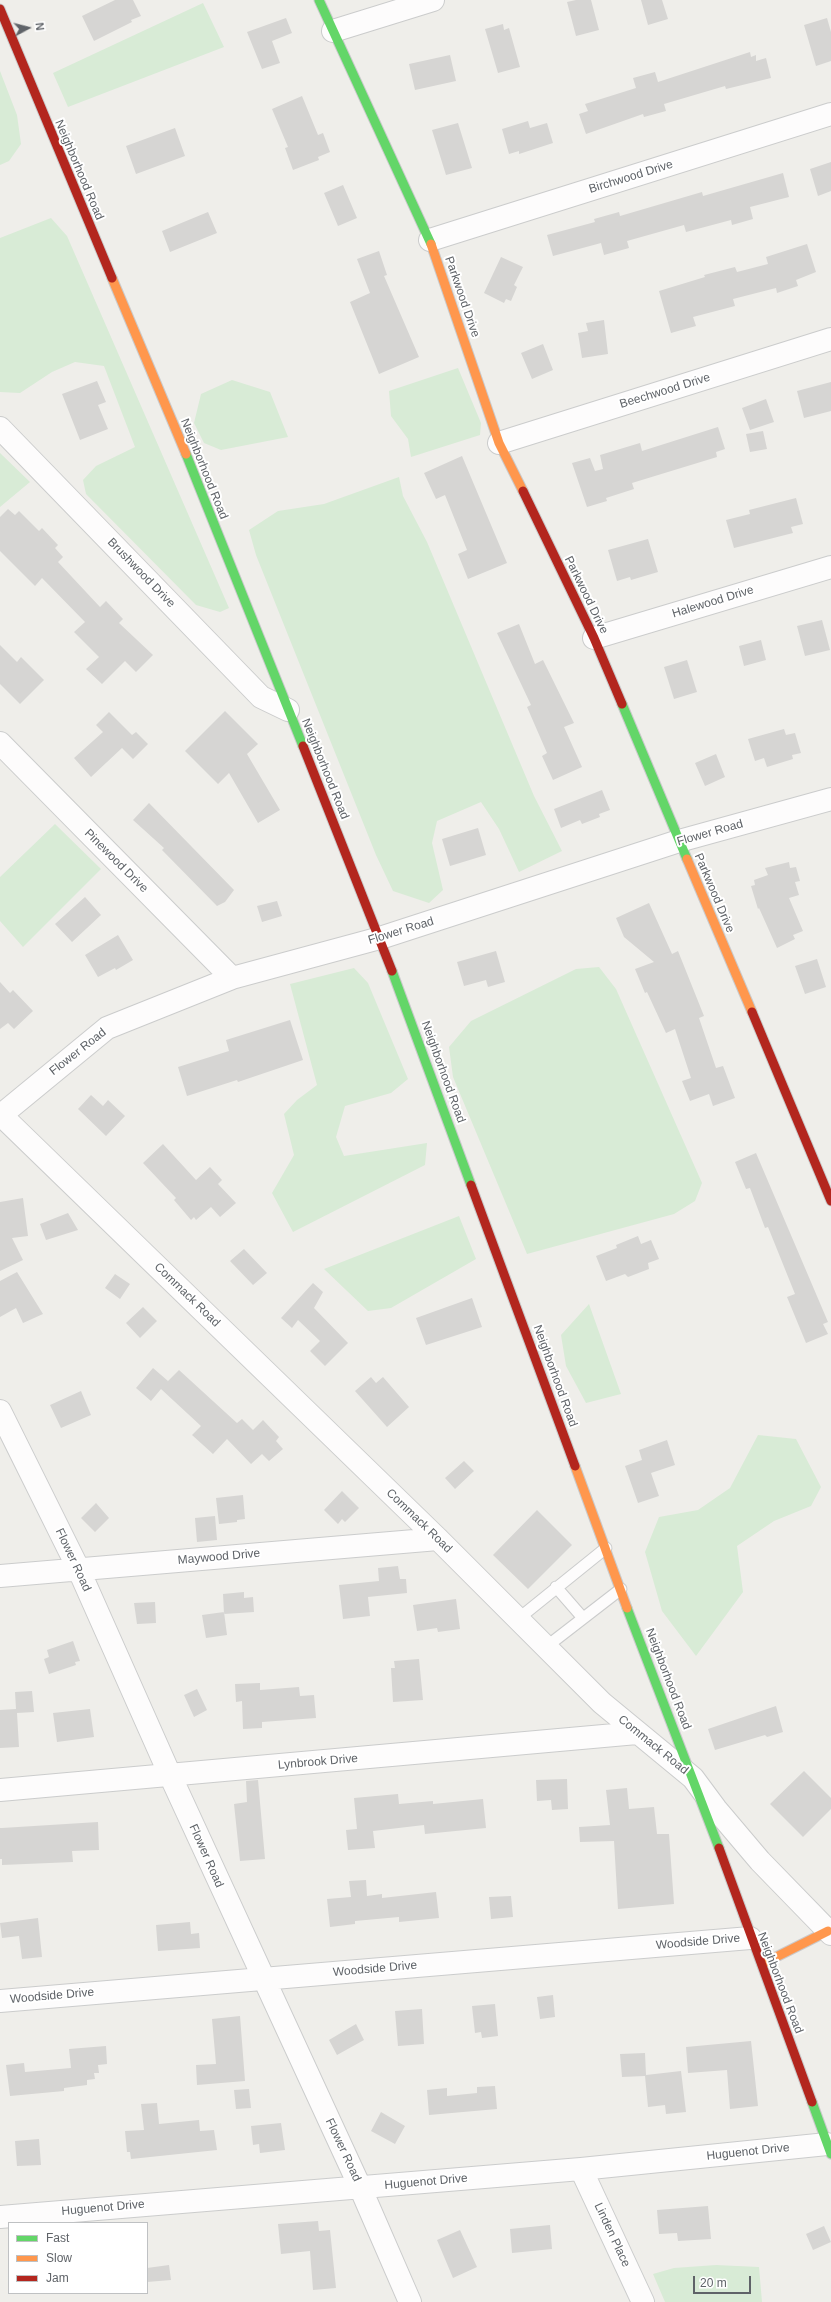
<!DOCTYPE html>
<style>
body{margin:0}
#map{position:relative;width:831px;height:2302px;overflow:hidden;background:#efeeea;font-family:Helvetica,sans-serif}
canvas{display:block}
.legend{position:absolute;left:8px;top:2222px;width:140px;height:72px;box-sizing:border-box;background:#fff;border:1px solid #bfc1c3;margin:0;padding:5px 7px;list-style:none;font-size:12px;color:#5f6368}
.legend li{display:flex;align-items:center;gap:8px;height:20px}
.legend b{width:20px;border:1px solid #bfc1c3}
.north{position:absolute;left:8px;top:8px;width:40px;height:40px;-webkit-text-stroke:3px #fff;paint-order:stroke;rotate:83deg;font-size:11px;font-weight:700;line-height:16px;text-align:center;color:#5f6368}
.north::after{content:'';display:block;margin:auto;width:14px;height:18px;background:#5f6368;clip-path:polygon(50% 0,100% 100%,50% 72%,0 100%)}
.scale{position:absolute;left:693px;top:2276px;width:58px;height:18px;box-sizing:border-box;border:2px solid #5f6368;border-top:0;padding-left:5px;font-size:12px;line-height:14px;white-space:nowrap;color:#5f6368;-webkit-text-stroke:3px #fff;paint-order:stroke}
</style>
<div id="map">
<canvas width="831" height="2302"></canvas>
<ul class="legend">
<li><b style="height:5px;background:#63d668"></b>Fast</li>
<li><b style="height:5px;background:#ff974d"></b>Slow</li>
<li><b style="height:5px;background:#b3261e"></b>Jam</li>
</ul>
<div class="north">N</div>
<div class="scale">20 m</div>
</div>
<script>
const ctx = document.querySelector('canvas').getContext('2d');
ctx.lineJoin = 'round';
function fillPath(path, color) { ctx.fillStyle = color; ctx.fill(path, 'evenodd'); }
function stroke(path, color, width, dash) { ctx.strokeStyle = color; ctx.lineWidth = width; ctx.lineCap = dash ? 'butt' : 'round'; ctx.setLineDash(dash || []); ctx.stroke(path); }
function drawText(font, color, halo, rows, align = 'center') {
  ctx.font = font + ' Helvetica,sans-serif'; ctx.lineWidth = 4; ctx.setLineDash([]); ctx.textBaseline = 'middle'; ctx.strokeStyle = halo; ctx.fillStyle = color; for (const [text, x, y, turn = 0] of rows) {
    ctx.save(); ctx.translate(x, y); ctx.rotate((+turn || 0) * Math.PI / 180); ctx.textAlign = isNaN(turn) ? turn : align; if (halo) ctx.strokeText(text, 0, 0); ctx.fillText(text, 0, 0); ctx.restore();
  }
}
fillPath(new Path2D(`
 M203,3L224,47L68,107L53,73Z
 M0,71L17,115L21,144L9,161L0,165Z
 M51,218L67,236L229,608L220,612L196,605L86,494L83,480L96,466L135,447L104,366L75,362L52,372L20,393L0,392V238Z
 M458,368L481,423L480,435L411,457L408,439L391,416L389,391Z
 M232,380L270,392L288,437L221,450L204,443L194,423L201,394Z
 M0,453L30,482L0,507Z
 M399,477L403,496L427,542L534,796L562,851L519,872L499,829L481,802L437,821L432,843L443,890L429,903L393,891L376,855L256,555L249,530L278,511L324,504Z
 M55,824L101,869L23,947L0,921V877Z
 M599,967L616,989L702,1183L695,1201L674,1214L527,1254L453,1077L449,1047L471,1021L576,969Z
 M354,968L368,983L408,1079L391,1093L345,1106L336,1137L344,1156L427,1143L425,1165L293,1232L272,1193L294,1155L284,1114L297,1100L317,1085L290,984Z
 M459,1216L476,1259L391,1308L368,1311L324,1269Z
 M589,1304L621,1394L586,1403L566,1366L561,1335Z
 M758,1435L796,1439L821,1487L811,1506L774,1521L737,1546L743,1592L696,1656L662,1611L645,1552L659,1517L698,1510L730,1488Z
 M716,2265L759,2267L762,2302H665L653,2274L674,2268Z`), '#d8ebd6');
fillPath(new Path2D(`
 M115,0H133L141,16L131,20L132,22L94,41L82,16Z
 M576,0H591L599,30L576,36L567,2Z
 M641,0H662L668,19L648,25Z
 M286,18L292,33L272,41L280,63L262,69L247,32Z
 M827,18L831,32V61L816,66L804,25Z
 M503,24L504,30L509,28L520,67L498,73L485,29Z
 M750,52L751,57L756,55V61L766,58L771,78L726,89L725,86L664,104L666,111L644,117L643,114L586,134L579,114L588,111L585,104L636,88L633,78L655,72L658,82Z
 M450,55L456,81L415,90L409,64Z
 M302,96L318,135L323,133L330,152L318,157L319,160L293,170L285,148L288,147L272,109Z
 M528,121L530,128L547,123L553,143L519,154V151L509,154L502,129Z
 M458,123L472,168L446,175L432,130Z
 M175,128L185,156L136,174L126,146Z
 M831,162V191L818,196L810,169Z
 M783,173L789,197L750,207L753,219L732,225L731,220L686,232L684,225L627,241L629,248L604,255L601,243L553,256L547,235L595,222L594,219L619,212L620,216L702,192L703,196Z
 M343,185L357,218L338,226L324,193Z
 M208,212L217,233L170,252L162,231Z
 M807,244L816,272L796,280L798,286L777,293L776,288L733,299L735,306L693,317L696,326L671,333L659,291L705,277L704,275L735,267L737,272L768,264L766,257Z
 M379,251L387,275L384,276L419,357L379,374L350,302L370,293L357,259Z
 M501,257L523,267L514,285L517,287L511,301L506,299L504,303L484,293Z
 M604,320L608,354L582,358L578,333L588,331L586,323Z
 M543,344L553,370L532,379L521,353Z
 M97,381L106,402L98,405L108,429L80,440L62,394Z
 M831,382V411L804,418L797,391Z
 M766,399L774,422L750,430L742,408Z
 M718,427L725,449L716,452L717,457L632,483L634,489L606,498L607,501L587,507L572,463L590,458L595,471L603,469L600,455L640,443L642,451Z
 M763,431L767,449L750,452L746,434Z
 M462,456L507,563L468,579L458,554L467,550L445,495L436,499L424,473Z
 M796,498L803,524L791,527L793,533L734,548L726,520L750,514L749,510Z
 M8,509L15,515L19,511L39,531L42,528L58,545L55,548L63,557L58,562L100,607L106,601L123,619L119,623L153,655L136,672L125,661L102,684L86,669L99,657L74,632L85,622L42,578L35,586L0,551V517Z
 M648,539L658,572L631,580L630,577L617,581L608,550Z
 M822,620L830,650L805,656L797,626Z
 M519,624L535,664L543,660L574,723L564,727L582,767L553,780L542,756L547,753L527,707L531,705L497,633Z
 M761,640L766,660L744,666L739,646Z
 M0,645L17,662L21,657L44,680L20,704L0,684Z
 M687,660L697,692L674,699L664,667Z
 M225,711L258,744L247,754L280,810L258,823L229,773L218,784L185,751Z
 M109,712L132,735L136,732L148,744L133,759L122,748L91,777L74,758L103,732L96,725Z
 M784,729L786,735L795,733L801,753L792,755L793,759L767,767L764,758L755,761L748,739Z
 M716,754L725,777L705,786L695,763Z
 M602,790L610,810L599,814L600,817L582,824L580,820L561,828L554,809Z
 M149,803L234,890L225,902L217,906L162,850L164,848L133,820Z
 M478,828L486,855L450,866L442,839Z
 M789,862L790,868L796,867L800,881L795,882L799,895L789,898L803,931L793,935L795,939L777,948L759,908L758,909L751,886L755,885L754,880L768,875L765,868Z
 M85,897L101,915L72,942L55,924Z
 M277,901L282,916L262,922L257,906Z
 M649,903L672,954L678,951L704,1016L699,1018L716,1068L723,1066L735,1098L713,1106L709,1094L690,1101L682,1081L691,1078L675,1029L666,1033L647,992L645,993L635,969L654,962L624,937L616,918Z
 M118,935L133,960L116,970L115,968L98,977L85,955Z
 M496,951L505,982L488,987L486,980L464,986L457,962Z
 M817,959L826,987L805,994L795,966Z
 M0,982L10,993L13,990L33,1011L14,1029L8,1023L0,1029Z
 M290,1020L303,1060L238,1082L237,1080L187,1096L178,1067L229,1051L226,1040Z
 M91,1095L103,1106L108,1100L125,1116L106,1136L78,1109Z
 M163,1144L196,1180L210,1167L222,1180L218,1184L236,1203L220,1217L211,1207L196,1220L194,1217L191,1220L174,1200L176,1198L143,1163Z
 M756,1153L828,1322L823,1324L828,1334L806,1343L787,1297L795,1294L768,1227L765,1228L750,1188L746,1189L735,1162Z
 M23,1198L28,1236L12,1238L23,1260L0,1271V1202Z
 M68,1213L78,1230L46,1240L40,1224Z
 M638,1236L641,1244L651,1240L659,1259L648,1263L649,1269L628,1277L625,1274L606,1281L596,1256L617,1248L616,1245Z
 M244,1249L267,1273L253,1285L230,1261Z
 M17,1272L43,1314L23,1323L16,1308L0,1317V1281Z
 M115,1274L130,1284L120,1299L105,1288Z
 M313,1283L323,1292L314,1308L348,1343L325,1366L310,1351L320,1341L298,1320L292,1328L281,1318Z
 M472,1298L482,1327L426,1345L416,1318Z
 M143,1307L157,1321L140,1338L126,1323Z
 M153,1368L168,1381L165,1384L179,1370L237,1423L242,1419L253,1430L263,1420L279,1437L276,1441L283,1449L269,1461L262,1454L251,1464L227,1439L213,1454L192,1435L201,1426L161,1389L151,1401L136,1388Z
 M371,1377L376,1383L383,1377L409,1407L387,1427L355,1391Z
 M81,1391L91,1415L61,1428L50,1405Z
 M667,1440L675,1465L651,1473L659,1496L638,1503L625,1466L642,1460L639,1450Z
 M464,1461L474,1471L455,1489L445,1478Z
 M342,1491L359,1508L345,1522L342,1519L338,1524L324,1510Z
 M243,1495L245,1519L237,1520V1522L219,1524L216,1498Z
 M96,1503L109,1518L95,1532L81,1518Z
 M537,1510L572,1545L528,1589L493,1555Z
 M215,1516L217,1540L197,1542L195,1518Z
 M398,1566L400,1579H406L407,1593L368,1597L370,1616L343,1619L339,1585L379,1581L378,1568Z
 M244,1592V1598L253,1597L254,1612L224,1614L223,1594Z
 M456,1599L460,1629L438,1632L437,1628L417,1631L413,1605Z
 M155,1602L156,1623L137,1624L134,1603Z
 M224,1612L227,1635L206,1638L202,1615Z
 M73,1641L80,1661L75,1662L76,1665L49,1674L44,1659L49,1657L47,1650Z
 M419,1659L423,1700L393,1702L391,1668H395L394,1661Z
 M260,1683V1690L299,1687L300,1696L314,1695L316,1718L262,1722V1728L243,1729L242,1701L236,1702L235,1684Z
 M197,1689L207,1710L194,1717L184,1695Z
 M32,1691L34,1712L17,1713L19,1747L0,1748V1710L16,1709L15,1692Z
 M776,1706L783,1732L767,1737L765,1735L715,1750L708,1729Z
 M90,1709L94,1737L57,1742L53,1713Z
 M804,1771L831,1798V1809L803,1837L770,1804Z
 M567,1779L568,1809L552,1810L551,1800L537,1801L536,1780Z
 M258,1780L265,1859L240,1861L234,1804L247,1802L246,1781Z
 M627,1788L629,1809L654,1807L657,1834H669L674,1904L618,1909L614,1841L580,1842L579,1827L610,1825L606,1790Z
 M398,1794L399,1804L433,1801V1804L483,1799L486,1828L425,1834L424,1825L373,1831L375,1848L348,1850L346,1830L357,1829L354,1798Z
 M98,1822L99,1850L72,1851L73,1862L2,1865V1859H0V1828H2Z
 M366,1880L367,1896L382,1894V1898L436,1892L439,1918L399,1922V1917L355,1921V1924L330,1927L327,1899L351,1897L349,1881Z
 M511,1896L513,1917L491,1919L489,1897Z
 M38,1918L42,1957L22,1959L19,1936L2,1938L0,1923Z
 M190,1922L191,1934L199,1933L200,1948L158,1951L156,1925Z
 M553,1995L555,2017L540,2019L537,1997Z
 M495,2004L498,2036L482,2038L481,2032L475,2033L472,2006Z
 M422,2009L424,2044L398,2046L395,2011Z
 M240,2016L245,2081L197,2085L196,2065L216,2064L212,2019Z
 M356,2024L364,2040L337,2055L329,2040Z
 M751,2041L758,2106L730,2109L727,2070L688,2073L686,2047Z
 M106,2046L107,2064L98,2065L99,2073H94L95,2079L87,2080V2085L64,2088V2091L10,2096L6,2065L24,2063L25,2072L71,2068L69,2049Z
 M645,2053L646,2075L681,2071L686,2112L666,2114L665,2105L648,2107L645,2076L622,2077L620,2054Z
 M495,2086L497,2109L429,2115L427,2090L447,2088V2096L477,2093V2087Z
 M249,2089L251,2108L236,2109L234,2090Z
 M157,2103L159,2124L199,2120L200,2131L214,2130L217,2150L131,2159L130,2152H127L125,2131L144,2130L141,2104Z
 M381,2112L405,2126L395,2144L371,2131Z
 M281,2123L285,2150L260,2153L259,2144L253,2145L251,2126Z
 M39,2139L41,2165L17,2166L15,2141Z
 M708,2206L711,2239L678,2241L677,2233L659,2234L657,2210Z
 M318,2221L319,2231L330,2230L336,2288L313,2290L310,2251L281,2254L278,2224Z
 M550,2225L552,2249L512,2253L510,2229Z
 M824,2226L831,2242L813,2250L806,2234Z
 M460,2230L477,2267L453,2278L437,2240Z
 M169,2265L171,2280L147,2282V2268Z`), '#d6d5d3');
const lane = new Path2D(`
 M556,1587L583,1618
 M518,1619L606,1548
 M546,1647L621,1589`);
const street = new Path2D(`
 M333,31L433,0
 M430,240L831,114
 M0,428L261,697L288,710
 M499,443L831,339
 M594,638L831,567
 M0,743L232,978
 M0,1114L438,1539L602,1703L693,1778L716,1809L760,1861L831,1934
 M0,1116L107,1028L232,978L380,938L679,841L831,799
 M0,1411L78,1568L170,1775L360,2187L410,2302
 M0,1576L438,1539
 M0,1790L637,1733
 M0,2001L750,1938
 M581,2169L643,2302
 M0,2217L581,2169L827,2144`);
const fast = new Path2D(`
 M319,0L431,244
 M186,454L303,746
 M622,704L687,859
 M392,971L471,1185
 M627,1608L719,1848
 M812,2102L831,2154`);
const slow = new Path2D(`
 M431,244L499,443L523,491
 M112,278L186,454
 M687,859L752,1012
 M575,1466L627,1608
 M762,1964L828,1931`);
const jam = new Path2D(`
 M0,9L112,278
 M523,491L594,638L622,704
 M303,746L392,971
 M752,1012L831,1201
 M471,1185L575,1466
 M719,1848L812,2102`);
stroke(lane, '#cbcccc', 13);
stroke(street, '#cbcccc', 24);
stroke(fast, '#cacacb', 11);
stroke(slow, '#cacacb', 11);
stroke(jam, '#cacacb', 11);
stroke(lane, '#fdfcfc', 11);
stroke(street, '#fdfcfc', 22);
stroke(fast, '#63d668', 9);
stroke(slow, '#ff974d', 9);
stroke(jam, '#b3261e', 9);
drawText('12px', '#5f6368', '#fff', [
 ["Neighborhood Road",79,170,67],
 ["Birchwood Drive",631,177,-17],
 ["Parkwood Drive",462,297,71],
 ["Beechwood Drive",665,391,-17],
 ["Neighborhood Road",204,469,68],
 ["Brushwood Drive",141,573,46],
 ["Parkwood Drive",586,595,64],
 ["Halewood Drive",713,602,-17],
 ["Neighborhood Road",325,769,68],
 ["Flower Road",710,833,-16],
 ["Pinewood Drive",116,861,45],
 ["Parkwood Drive",714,893,67],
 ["Flower Road",401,931,-17],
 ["Flower Road",78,1052,-38],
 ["Neighborhood Road",443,1072,70],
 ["Commack Road",187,1295,44],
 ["Neighborhood Road",555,1376,70],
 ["Commack Road",419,1521,44],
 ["Maywood Drive",219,1557,-5],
 ["Flower Road",73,1560,65],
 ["Neighborhood Road",668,1679,69],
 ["Commack Road",653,1745,39],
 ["Lynbrook Drive",318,1762,-5],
 ["Flower Road",206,1856,66],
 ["Woodside Drive",698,1942,-5],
 ["Woodside Drive",375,1969,-5],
 ["Neighborhood Road",780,1983,69],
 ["Woodside Drive",52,1996,-5],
 ["Flower Road",343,2150,65],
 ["Huguenot Drive",748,2152,-6],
 ["Huguenot Drive",426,2182,-5],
 ["Huguenot Drive",103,2208,-5],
 ["Linden Place",612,2235,65]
]);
</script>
